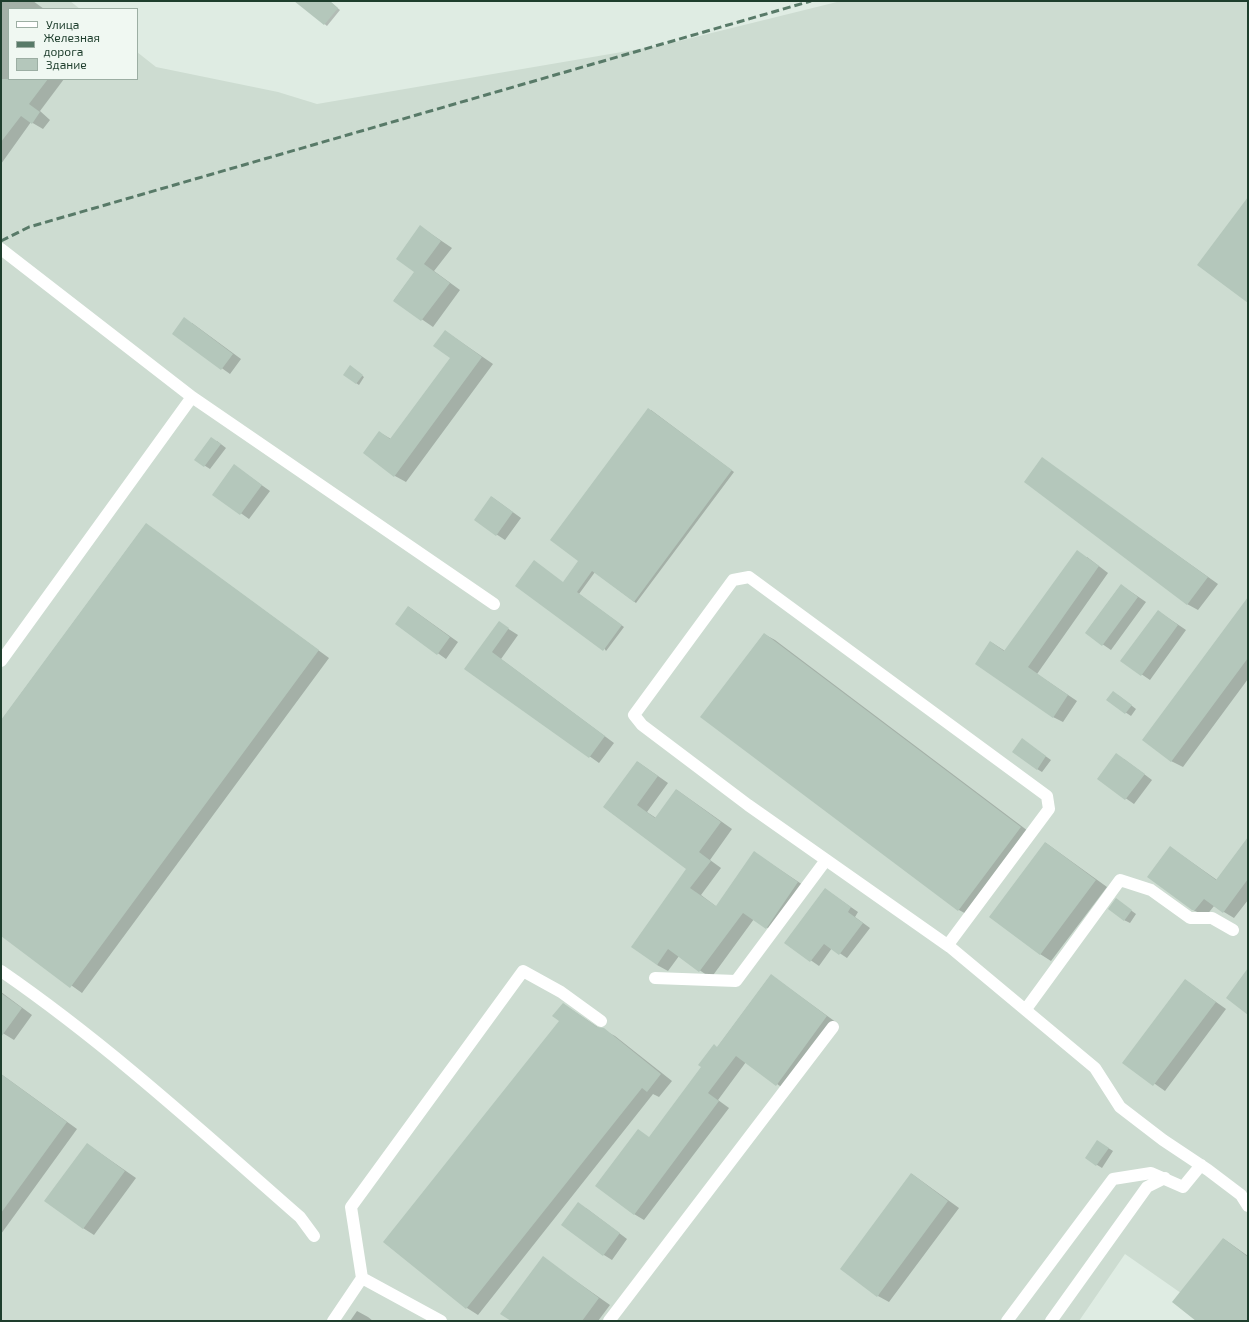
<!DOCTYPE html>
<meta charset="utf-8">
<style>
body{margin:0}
#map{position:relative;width:1249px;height:1322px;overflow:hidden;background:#dfece3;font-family:"Exo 2",sans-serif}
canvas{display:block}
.frame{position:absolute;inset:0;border:2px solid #1e3e2d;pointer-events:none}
.legend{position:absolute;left:8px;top:8px;width:130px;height:72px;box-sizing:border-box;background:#f0f8f2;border:1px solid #9caea3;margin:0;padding:5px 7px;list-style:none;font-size:12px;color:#1e3e2d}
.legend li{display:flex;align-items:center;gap:8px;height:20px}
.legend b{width:20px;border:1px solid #9caea3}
</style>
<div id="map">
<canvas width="1249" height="1322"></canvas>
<div class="frame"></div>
<ul class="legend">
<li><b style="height:5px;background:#fff"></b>Улица</li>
<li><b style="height:5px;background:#587a68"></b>Железная дорога</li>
<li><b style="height:11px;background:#b4c7bb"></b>Здание</li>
</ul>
</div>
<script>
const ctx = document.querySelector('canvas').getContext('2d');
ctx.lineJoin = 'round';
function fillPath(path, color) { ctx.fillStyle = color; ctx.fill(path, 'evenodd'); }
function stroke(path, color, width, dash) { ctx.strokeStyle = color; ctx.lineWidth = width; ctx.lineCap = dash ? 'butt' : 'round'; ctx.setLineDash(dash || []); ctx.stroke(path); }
fillPath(new Path2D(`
 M1,1H70L80,9H9V79H137V52L156,67L278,92L317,104L663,45L841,1H1248V1321H1221L1125,1254L1079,1321H1Z`), '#cddcd1');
fillPath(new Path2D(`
 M1,1H33L44,9H9V79H64L40,111L50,120L43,129L31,122L1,164Z
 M296,1H329L340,10L327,26Z
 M421,227L452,248L434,271L460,290L433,327L394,300L415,272Z
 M192,323L241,359L230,374L173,333Z
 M445,331L493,364L406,482L395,476L379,432L391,439L451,358Z
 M352,368L364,377L359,385L356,383Z
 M651,410L734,472L636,603L595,572L579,594L624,627L606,651L564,583L580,561Z
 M217,441L226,448L210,469L196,460Z
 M1042,459L1218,584L1198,610L1187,604Z
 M235,466L270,491L249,519L214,494Z
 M492,497L521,518L505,540L475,520Z
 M146,524L329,658L82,993L1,935V721Z
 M1087,557L1108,573L1037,674L1077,701L1063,722L1053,717L991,642L1005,651Z
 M1121,585L1146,602L1111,650L1086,633Z
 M1248,599V679L1183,767L1171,761Z
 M409,607L458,642L446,659L397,624Z
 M1158,611L1186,630L1150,680L1122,661Z
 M499,623L518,635L501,659L614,743L599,763L466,668Z
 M764,634L775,640L1032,834L970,916L959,910L702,717Z
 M1118,695L1136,709L1131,716L1107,700Z
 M1027,743L1051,760L1042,772L1037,769Z
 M1124,759L1152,780L1134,804L1098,779Z
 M638,762L668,783L647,812L656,818L677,790L732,829L710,860L721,868L701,895L717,907L755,853L809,889L777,934L754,919L711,978L679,956L668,971L657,965L687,868L604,807Z
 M1248,838V900L1234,918L1214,906L1206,916L1193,910L1170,847L1217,880Z
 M1046,843L1107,887L1051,961L1040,954Z
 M825,889L858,912L855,917L870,928L847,958L832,948L819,966L786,943Z
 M1121,903L1136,914L1130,923L1124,920Z
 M771,975L837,1023L787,1091L746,1062L718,1100L729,1108L644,1220L634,1214L650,1138Z
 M1185,980L1226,1009L1165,1091L1124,1062Z
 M1,992L32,1015L14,1040L1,1032Z
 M563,1004L599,1028L615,1036L672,1081L659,1097L653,1094L478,1315L467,1308L384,1242L561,1021Z
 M1,1074L77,1129L1,1234Z
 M87,1144L136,1178L94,1235L83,1228Z
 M1102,1144L1113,1151L1102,1168L1086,1158Z
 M912,1174L959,1208L889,1302L878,1296Z
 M586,1208L627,1239L612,1260L604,1255Z
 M1224,1239L1248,1256V1321H1197Z
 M543,1258L610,1305L598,1321H512Z
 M357,1311L368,1317L373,1321H350Z`), '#0003');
fillPath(new Path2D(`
 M294,1H330L338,8L324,25Z
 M1,79H48L29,104L40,112L32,124L21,116L1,142Z
 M1248,197V303L1197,265Z
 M420,225L441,241L424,264L450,283L421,321L393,301L414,272L396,259Z
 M184,317L233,354L221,370L172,334Z
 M445,330L482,357L394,477L363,453L379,431L390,439L450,358L433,346Z
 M350,365L363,375L356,384L343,375Z
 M648,408L732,470L634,602L592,571L577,592L622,625L603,651L515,586L534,560L563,582L578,561L550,540Z
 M211,437L221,444L204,467L194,460Z
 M1042,457L1208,577L1187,605L1024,482Z
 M234,464L262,485L240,515L212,495Z
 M491,496L513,512L496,536L474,520Z
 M146,523L319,650L70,988L1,936V720Z
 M1077,550L1099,566L1028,667L1068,695L1053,718L975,664L990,641L1004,651Z
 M1121,584L1138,597L1102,646L1085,633Z
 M1248,597V658L1171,762L1142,740Z
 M408,606L450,637L437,655L395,624Z
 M1158,610L1178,625L1141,676L1120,661Z
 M499,621L509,628L492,652L605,736L589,758L464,669Z
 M764,633L1021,827L958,911L700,717Z
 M1113,691L1132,705L1125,714L1106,700Z
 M1022,738L1046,756L1037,770L1012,752Z
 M1116,753L1145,774L1125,800L1097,779Z
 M637,761L658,776L637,805L655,818L676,789L721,822L699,852L711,861L690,888L716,906L754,851L798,882L766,929L743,913L699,972L668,949L657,965L631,947L686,869L603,807Z
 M1248,837V879L1223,913L1204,899L1195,910H1192L1147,877L1170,846L1216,880Z
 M1045,842L1096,880L1040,955L989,917Z
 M825,888L851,907L848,912L863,923L839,955L824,944L810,962L784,943Z
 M1116,898L1132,910L1124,921L1108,909Z
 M1248,968V1015L1226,998Z
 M771,974L827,1016L776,1086L736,1056L708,1093L719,1101L634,1215L595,1186L638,1129L649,1137L701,1067L698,1065L714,1044L717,1047Z
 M1185,979L1216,1002L1153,1086L1122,1063Z
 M1,993L22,1008L1,1037Z
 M563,1003L597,1027L604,1028L661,1074L647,1092L642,1088L466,1309L383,1242L559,1021L552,1016Z
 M1,1074L67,1122L1,1213Z
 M1097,1140L1109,1148L1096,1166L1085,1158Z
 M87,1143L125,1171L83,1229L44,1201Z
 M911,1173L948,1201L877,1297L840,1269Z
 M578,1202L620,1233L603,1256L561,1225Z
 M1223,1238L1248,1257V1321H1196L1172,1302Z
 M543,1256L599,1298L582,1321H511L500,1314Z`), '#b4c7bb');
stroke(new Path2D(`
 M1,249L192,397L1,661
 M192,397L494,604
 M950,947V942L1049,809L1047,796L749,577L733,580L634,715L642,725L748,805L950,947L1095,1068L1120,1107L1163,1140L1208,1170L1241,1195L1248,1206
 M1,971C107,1044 203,1132 300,1217L314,1236
 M655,978L736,981L826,860
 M1026,1009L1120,880L1151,890L1190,918H1212L1233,930
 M362,1278L351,1207L523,971L561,992L601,1021
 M333,1321L362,1278L441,1321
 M609,1321L833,1027
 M1007,1321L1113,1179L1151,1173L1183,1187L1201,1165
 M1051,1321L1147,1187L1165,1178`), '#fff', 12);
stroke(new Path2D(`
 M1,241L29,227L811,1`), '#587a68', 3, [8, 4]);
</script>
